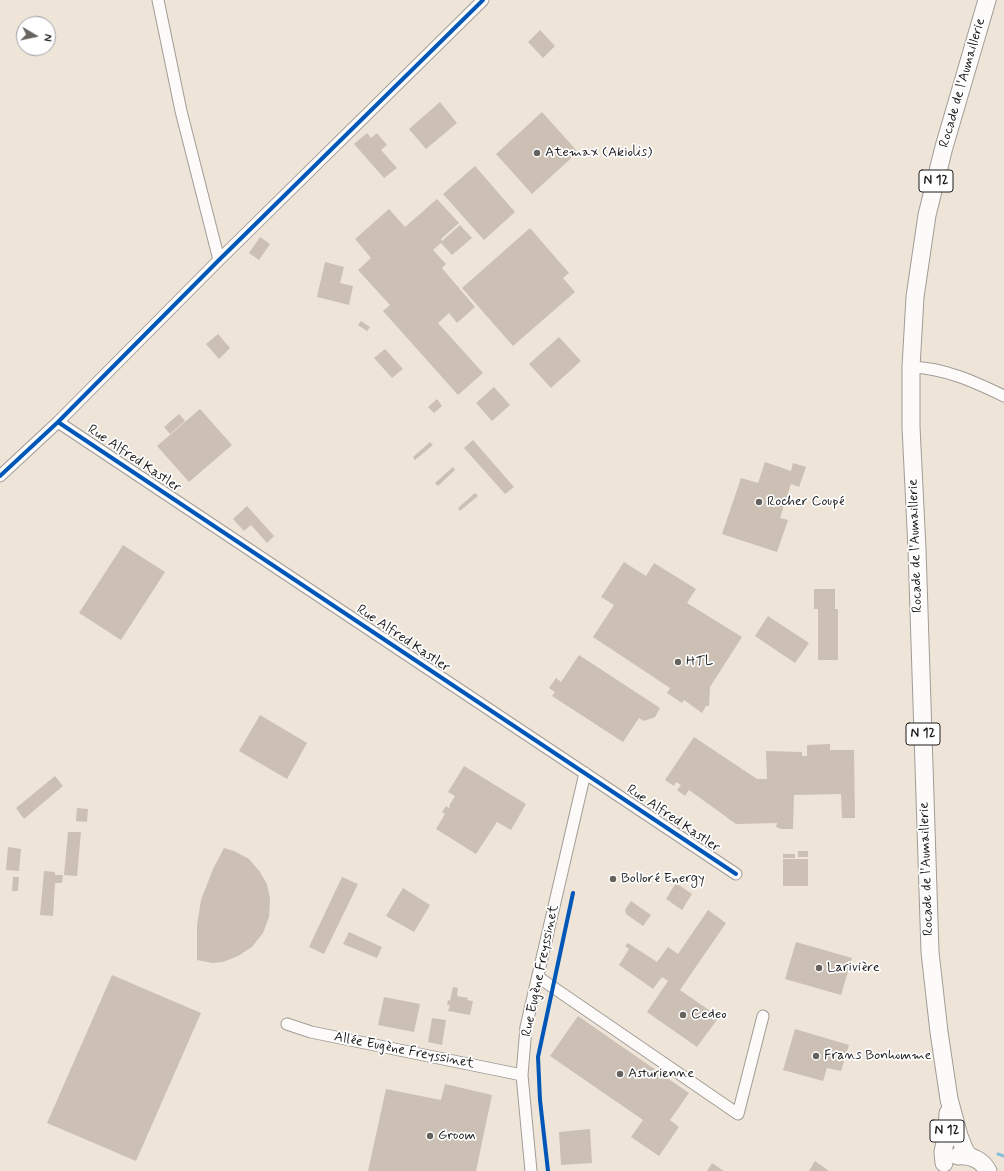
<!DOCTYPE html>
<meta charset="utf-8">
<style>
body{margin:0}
#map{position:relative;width:1004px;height:1171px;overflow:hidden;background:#eee4d8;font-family:Mynerve,sans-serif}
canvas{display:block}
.north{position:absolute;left:16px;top:16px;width:40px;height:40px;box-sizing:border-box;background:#fff;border:1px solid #a4a4a4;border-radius:50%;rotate:99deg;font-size:11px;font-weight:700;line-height:16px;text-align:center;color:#1c1c1c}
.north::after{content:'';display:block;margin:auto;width:14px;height:18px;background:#66625e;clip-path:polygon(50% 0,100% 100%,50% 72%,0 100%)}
</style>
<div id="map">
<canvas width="1004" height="1171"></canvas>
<div class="north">N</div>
</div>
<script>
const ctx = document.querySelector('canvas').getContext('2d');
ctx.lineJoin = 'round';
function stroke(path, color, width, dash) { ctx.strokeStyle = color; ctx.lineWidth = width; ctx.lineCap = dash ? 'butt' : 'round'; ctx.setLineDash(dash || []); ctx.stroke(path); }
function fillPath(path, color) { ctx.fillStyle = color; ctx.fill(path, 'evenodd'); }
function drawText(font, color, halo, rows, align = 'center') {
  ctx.font = font + ' Mynerve,sans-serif'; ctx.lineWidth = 3.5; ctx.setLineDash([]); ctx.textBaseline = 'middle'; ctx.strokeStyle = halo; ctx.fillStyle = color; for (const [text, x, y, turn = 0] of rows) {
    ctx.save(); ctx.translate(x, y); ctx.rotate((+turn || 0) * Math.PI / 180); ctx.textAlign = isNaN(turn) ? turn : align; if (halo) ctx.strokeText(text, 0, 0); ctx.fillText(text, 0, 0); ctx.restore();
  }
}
stroke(new Path2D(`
 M998,1154L1004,1156`), '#89bcd7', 3);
fillPath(new Path2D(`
 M540,30L555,46L543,58L528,42Z
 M440,102L457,123L426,149L409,129Z
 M542,112L578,152L532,194L496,154Z
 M367,133L371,138L377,133L387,145L381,150L397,168L384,178L354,144Z
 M475,166L515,212L484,240L443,194Z
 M437,199L459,223L441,239L442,241L460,225L472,238L452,255L441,243L433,250L446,264L442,268L475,307L457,323L449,313L438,323L483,373L458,395L383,311L390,305L358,270L371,258L355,239L389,209L405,227Z
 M530,228L569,273L563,278L575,292L513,346L462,288Z
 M260,237L270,244L259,260L249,253Z
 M325,262L344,267L340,283L353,286L349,305L317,297Z
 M361,321L370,327L367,331L358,325Z
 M218,334L230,348L219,359L206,344Z
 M559,337L581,361L551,388L529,364Z
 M385,349L403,369L392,378L374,358Z
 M494,387L510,405L492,421L476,403Z
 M437,399L442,406L434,413L428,407Z
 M200,409L232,445L189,482L157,446Z
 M179,414L185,421L170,434L164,427Z
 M473,440L514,487L505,494L464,448Z
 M430,442L433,445L415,460L413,457Z
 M765,462L791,471L793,463L806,467L799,487L791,484L780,518L788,520L777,552L722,534L741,478L758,483Z
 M453,467L455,470L438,486L435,483Z
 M475,493L478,496L460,511L458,508Z
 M247,506L274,536L267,543L251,525L244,531L233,519Z
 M123,545L165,572L121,640L79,613Z
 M624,562L646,576L654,563L696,589L687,603L742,637L710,687L709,706H706L702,713L684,700L682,703L667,693L670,688L593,637L614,605L601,597Z
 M814,589H835V609H838V660H818V609H814Z
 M768,616L809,643L795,663L755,636Z
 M579,655L660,708L655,717L644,721L639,718L623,742L552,696L555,692L549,688L556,678L561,682Z
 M260,715L307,743L287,779L239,751Z
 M694,737L757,779H767L766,751L802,752V756H807V745L830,744V750H854L855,818H842L841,794L794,795L793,829H781L776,827L777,823L736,824L689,790L685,796L677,790L681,785L676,782L674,786L665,780Z
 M464,766L526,804L511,830L497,822L476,854L436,829L445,814L442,812L446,806L449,808L450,806H449L455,796L448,792Z
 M55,776L63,786L24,819L16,808Z
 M77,808L88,809L87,822L76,821Z
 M68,832H81L77,876H76L64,875Z
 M8,847L21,849L19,871L6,870Z
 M224,848L234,851L249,859L260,872L267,884L270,899L269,917L263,933L252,947L238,956L223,962L212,963L197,960V925L201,900L213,869Z
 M798,851H808V857H798Z
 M783,854H795V858H783Z
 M783,859H808V886H783Z
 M44,871L55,872V875H63L62,883H55L53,916L40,915Z
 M13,877H19L18,891H12Z
 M342,877L358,884L324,954L309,947Z
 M676,883L692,894L682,910L666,899Z
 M403,888L430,905L414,932L386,916Z
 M631,901L651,915L643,926L626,914L625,910Z
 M708,910L726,923L680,990L719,1017L697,1047L647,1012L668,981L662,977L653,989L619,965L629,949L625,946L628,943L657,962L668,947L678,954Z
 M349,932L382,947L377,958L343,944Z
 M796,942L852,958L841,995L785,979Z
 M112,975L201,1013L136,1161L47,1123Z
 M453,987L458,988L457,996L468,998L467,1000L473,1001L470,1015L448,1011L450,1005H447L448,1000L450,1001Z
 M384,997L420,1004L414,1032L378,1025Z
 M578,1016L689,1093L670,1120L679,1127L659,1156L631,1137L643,1120L550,1056Z
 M432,1018L446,1020L442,1045L428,1042Z
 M795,1029L849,1045L841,1071L827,1068L823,1081L783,1070Z
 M445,1084L492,1095L476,1171H368L386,1089L441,1100Z
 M590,1129L592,1163L561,1165L559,1132Z
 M815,1161L829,1171H809Z
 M712,1163L724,1171H707Z`), '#cbc0b3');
const minor = new Path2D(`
 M158,0L181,111L219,260
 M911,367C945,368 975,382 1004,396
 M58,422L736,874
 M0,476L58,422L219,260L483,0
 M538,977L738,1114L763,1016
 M287,1024L311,1032L522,1075
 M531,1171L522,1075L526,1027L585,773`);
const primary = new Path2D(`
 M958,1156C971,1155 982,1160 988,1171
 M970,1157L965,1151L959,1136L949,1099L939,1032L930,952L917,549L911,427V367L915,297L927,215L944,147L987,0
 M944,1163L943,1152L947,1133L948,1113`);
stroke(minor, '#a29c96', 13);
stroke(primary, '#a29c96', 19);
stroke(minor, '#fcfbf9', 11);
stroke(primary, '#fcfbf9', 17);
stroke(new Path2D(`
 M58,422L736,874
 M0,476L58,422L219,260L483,0
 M548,1171L540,1100L538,1057L573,893`), '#0057b8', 4);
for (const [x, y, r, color] of [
 [537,153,4,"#66625e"],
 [759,502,4,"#66625e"],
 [678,662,4,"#66625e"],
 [613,879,4,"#66625e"],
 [819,968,4,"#66625e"],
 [683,1015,4,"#66625e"],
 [816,1056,4,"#66625e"],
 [620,1074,4,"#66625e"],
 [430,1136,4,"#66625e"]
]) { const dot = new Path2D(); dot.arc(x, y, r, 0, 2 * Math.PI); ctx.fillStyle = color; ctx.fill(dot); stroke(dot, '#fff', 1.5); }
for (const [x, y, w] of [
 [936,181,34],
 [923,734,34],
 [947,1131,34]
]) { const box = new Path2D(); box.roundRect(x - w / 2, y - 11, w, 22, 3); ctx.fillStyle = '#fff'; ctx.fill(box); stroke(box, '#1c1c1c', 1); }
drawText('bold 13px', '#1c1c1c', null, [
 ["N 12",936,181],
 ["N 12",923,734],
 ["N 12",947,1131]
]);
drawText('14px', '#1c1c1c', '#fff', [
 ["Rocade de l'Aumaillerie",963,83,-74],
 ["Rue Alfred Kastler",134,459,34],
 ["Rocade de l'Aumaillerie",916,546,-92],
 ["Rue Alfred Kastler",403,639,34],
 ["Rue Alfred Kastler",673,819,34],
 ["Rocade de l'Aumaillerie",927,869,-92],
 ["Rue Eugène Freyssinet",541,971,-78],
 ["Allée Eugène Freyssinet",404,1051,11]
]);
drawText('14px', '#1c1c1c', '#fff', [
 ["Atemax (Akiolis)",545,153],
 ["Rocher Coupé",767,502],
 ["HTL",686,662],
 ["Bolloré Energy",621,879],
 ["Larivière",827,968],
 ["Cedeo",691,1015],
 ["Frans Bonhomme",824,1056],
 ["Asturienne",628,1074],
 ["Groom",438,1136]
], 'left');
</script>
